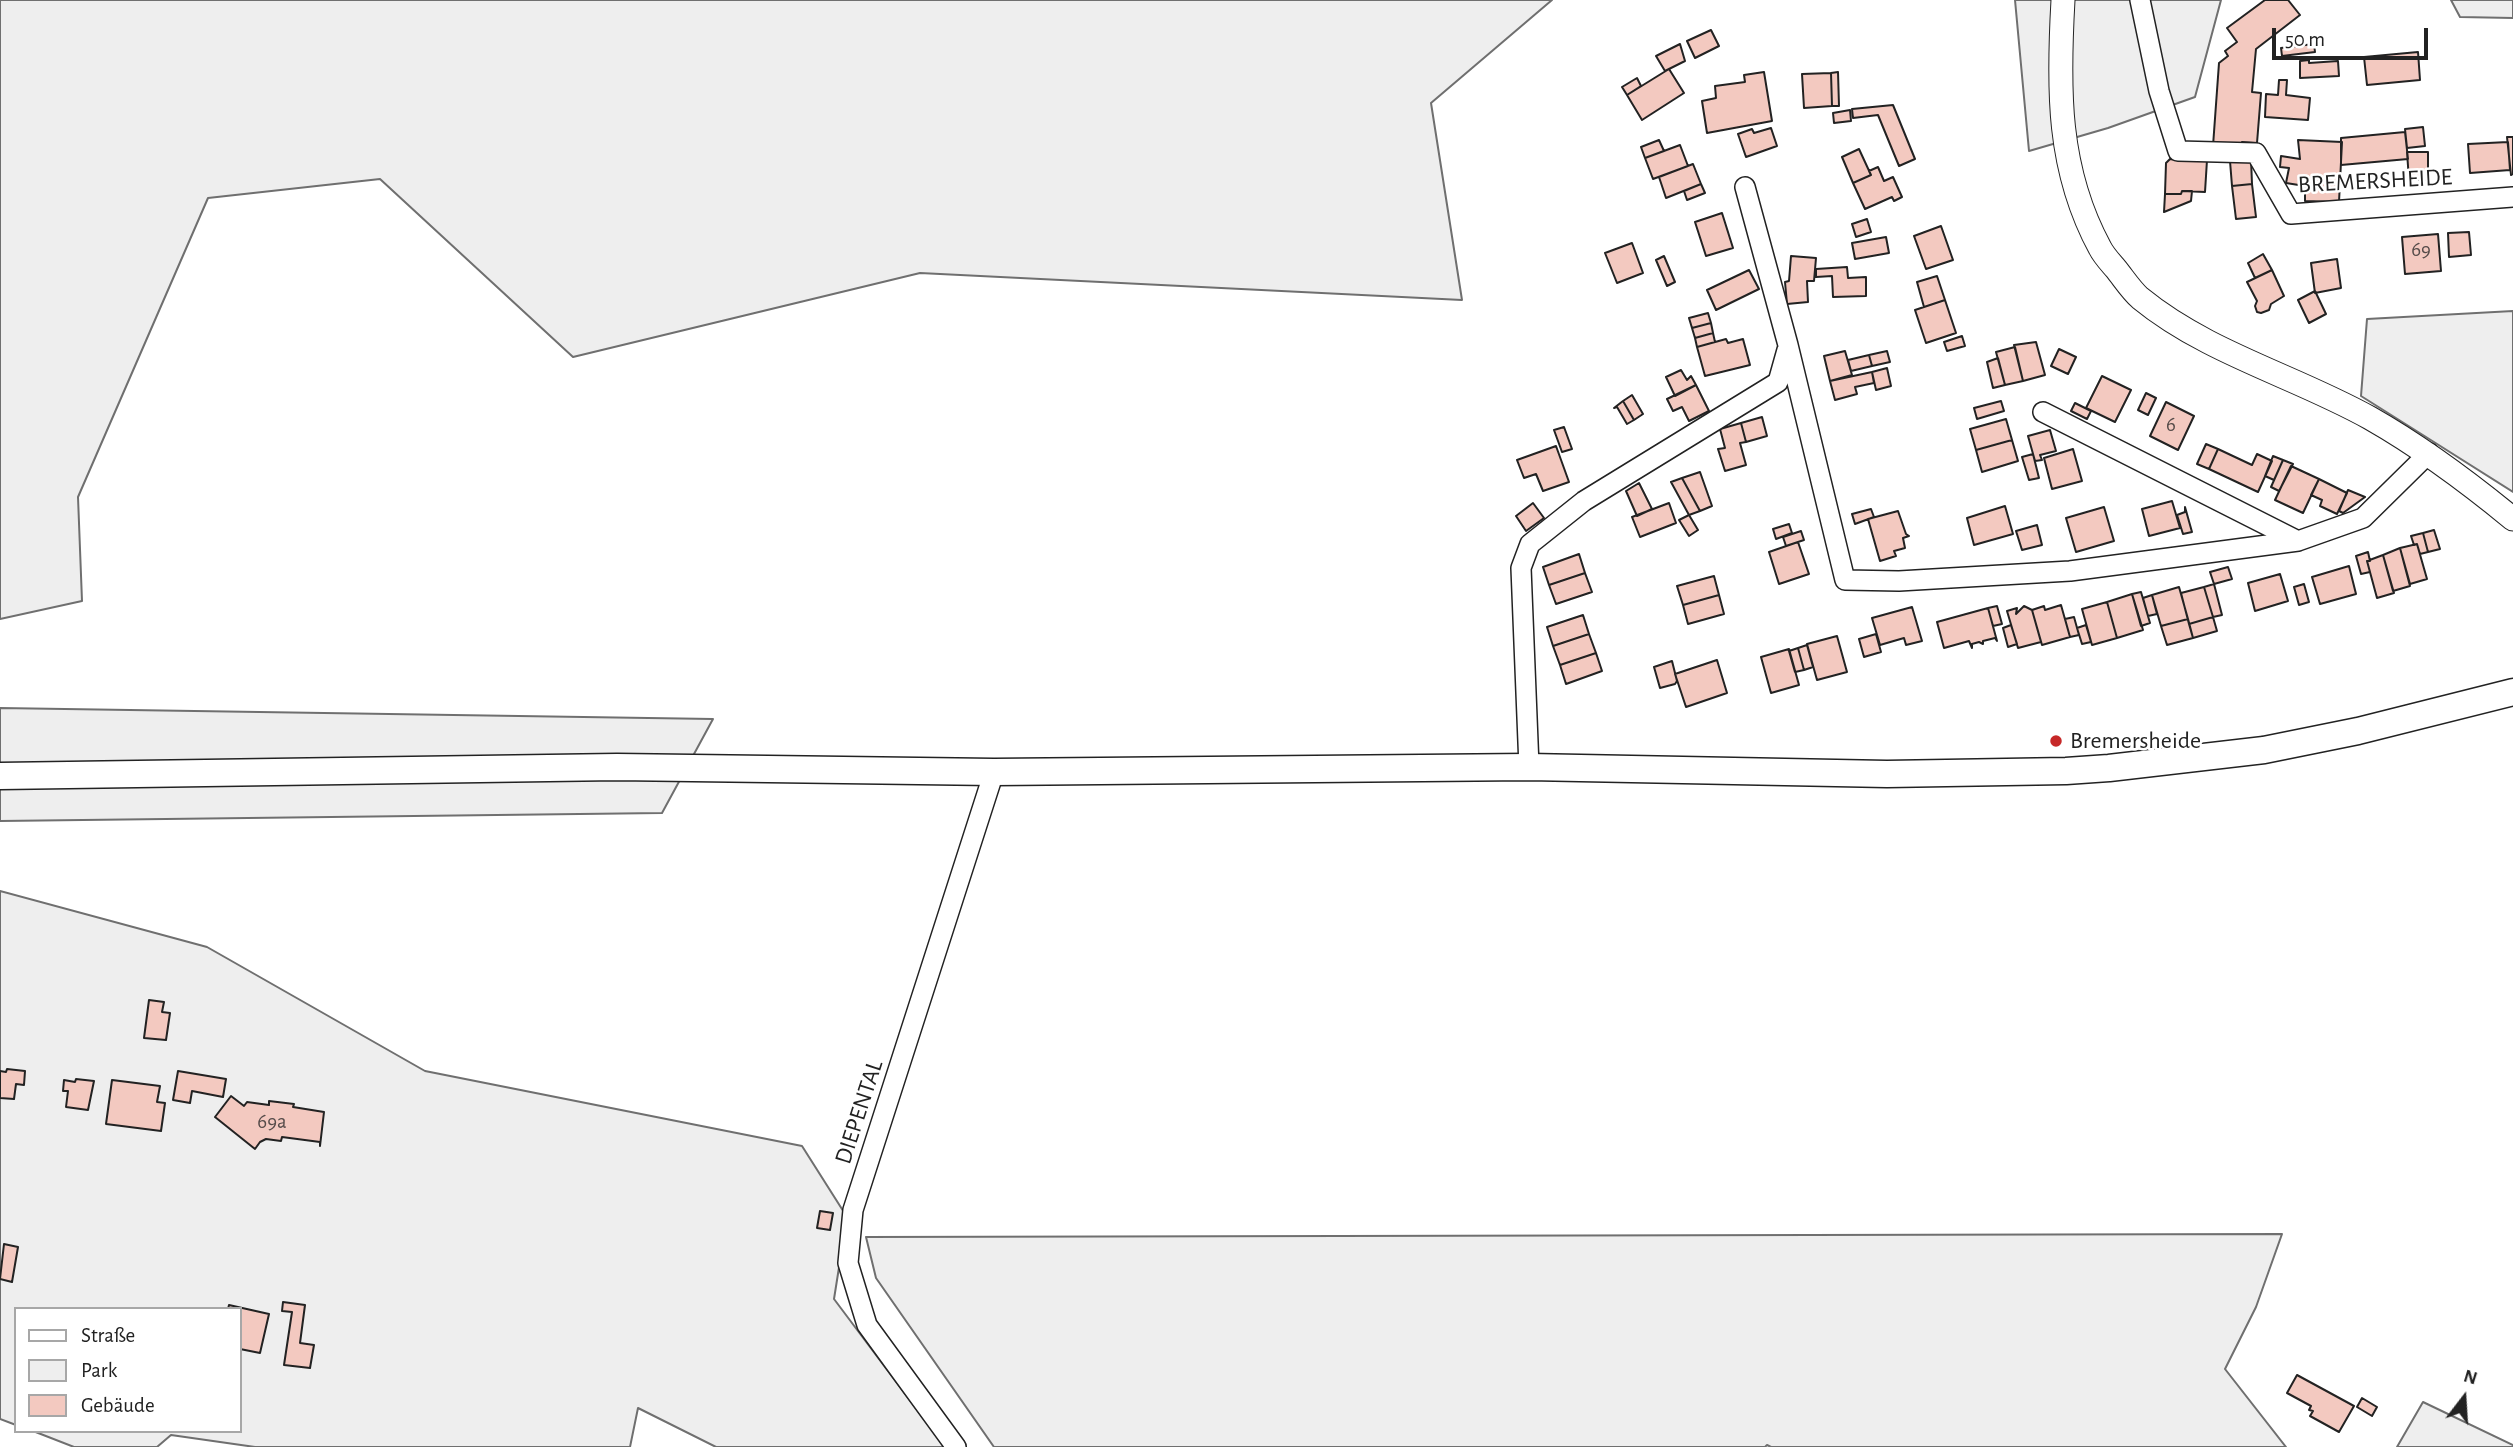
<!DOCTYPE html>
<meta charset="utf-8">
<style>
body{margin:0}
#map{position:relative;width:2513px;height:1447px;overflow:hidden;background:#fff;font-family:"Alegreya Sans",sans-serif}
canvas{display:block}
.legend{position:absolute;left:14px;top:1307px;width:228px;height:126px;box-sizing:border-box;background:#fff;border:2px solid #a7a7a7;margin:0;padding:9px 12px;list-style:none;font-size:21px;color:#222}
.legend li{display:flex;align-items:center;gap:14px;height:35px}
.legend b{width:35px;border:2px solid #a7a7a7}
.north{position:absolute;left:2429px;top:1363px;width:70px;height:70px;-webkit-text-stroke:5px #fff;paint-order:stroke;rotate:17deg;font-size:19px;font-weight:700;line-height:28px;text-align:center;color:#222}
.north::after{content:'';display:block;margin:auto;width:24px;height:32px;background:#222;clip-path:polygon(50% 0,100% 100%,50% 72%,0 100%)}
.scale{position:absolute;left:2272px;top:28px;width:156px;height:32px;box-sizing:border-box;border:4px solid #222;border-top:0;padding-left:9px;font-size:21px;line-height:24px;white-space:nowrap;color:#222;-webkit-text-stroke:5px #fff;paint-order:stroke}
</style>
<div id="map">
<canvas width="2513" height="1447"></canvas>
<ul class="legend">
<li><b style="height:9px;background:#fff"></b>Straße</li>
<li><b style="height:19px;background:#eee"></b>Park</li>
<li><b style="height:19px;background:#f3c9c0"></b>Gebäude</li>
</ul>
<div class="north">N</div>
<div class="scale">50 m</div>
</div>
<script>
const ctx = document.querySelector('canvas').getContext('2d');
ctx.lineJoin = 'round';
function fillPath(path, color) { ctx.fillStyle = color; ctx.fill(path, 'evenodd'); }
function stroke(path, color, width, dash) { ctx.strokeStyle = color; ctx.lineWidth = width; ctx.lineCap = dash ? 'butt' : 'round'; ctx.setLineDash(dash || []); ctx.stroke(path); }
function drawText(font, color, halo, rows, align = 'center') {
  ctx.font = font + ' "Alegreya Sans",sans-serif'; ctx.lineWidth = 5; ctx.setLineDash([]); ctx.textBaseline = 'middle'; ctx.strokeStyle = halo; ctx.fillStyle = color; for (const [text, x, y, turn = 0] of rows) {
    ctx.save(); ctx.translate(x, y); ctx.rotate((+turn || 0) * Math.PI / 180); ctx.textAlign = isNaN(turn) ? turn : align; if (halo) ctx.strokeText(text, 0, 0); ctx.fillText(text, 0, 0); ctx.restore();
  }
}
const green = new Path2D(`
 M0,0H1552L1431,103L1462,300L920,273L573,357L380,179L208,198L78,497L82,601L0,619Z
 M2015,0H2221L2195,97L2108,128L2029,151Z
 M2451,0H2513V18L2460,17Z
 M2513,311V492L2361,396L2367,319Z
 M0,708L713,719L662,813L0,821Z
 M0,891L207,947L425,1071L802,1146L847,1217L834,1299L945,1447H716L638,1408L630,1447H255L171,1435L157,1447H74L33,1431H240V1309H16V1425L0,1419Z
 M2282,1234L2256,1307L2225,1369L2286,1447H1771L1767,1445L1765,1447H994L876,1278L866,1237Z
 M2423,1402L2513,1445V1447H2397Z`);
fillPath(green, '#eee');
stroke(green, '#6f6f6f', 2);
const building = new Path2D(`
 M2265,0H2288L2300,15L2256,49L2252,92L2261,93L2257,143L2242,142L2241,148L2213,146L2219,63L2228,56L2225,51L2237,42L2227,28Z
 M1711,30L1719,46L1695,58L1687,41Z
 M1680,44L1685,61L1665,71L1656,56Z
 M2314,44L2315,52L2282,56L2281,48Z
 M2418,52L2420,80L2367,85L2364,57Z
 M2309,60V63L2338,61L2339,76L2300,78V61Z
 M1669,69L1684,93L1642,120L1627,95Z
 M1764,72L1772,121L1707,133L1702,101L1716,98L1715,86L1745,82L1744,75Z
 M1838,72L1839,106H1832L1831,73Z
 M1831,73L1832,106L1804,108L1802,74Z
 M1637,78L1641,86L1627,95L1622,87Z
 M2279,80H2287L2286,95L2310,98L2308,120L2265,117L2266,94L2278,95Z
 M1893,105L1915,159L1899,166L1878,115L1853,118L1852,109Z
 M1850,110L1851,121L1834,123L1833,113Z
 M2423,127L2425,146L2407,148L2405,129Z
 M1771,128L1777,146L1746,157L1738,134L1752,129L1754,133Z
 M2405,132L2408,159L2341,165V138Z
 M2507,137H2513V174L2511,175Z
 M1659,140L1664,151L1645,158L1641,147Z
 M2298,140L2342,142L2339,202L2305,201V186L2286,183L2289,168L2280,167L2281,156L2300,159Z
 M2508,142L2510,170L2470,173L2468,144Z
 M1680,145L1688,166L1653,179L1645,158Z
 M1859,149L1871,175L1853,183L1842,157Z
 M2407,152H2428V180H2409Z
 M2170,159L2207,160L2205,192L2182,191L2181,194H2165L2166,163Z
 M2251,159L2252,184L2232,186L2230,161Z
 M1693,164L1701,184L1666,198L1659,177Z
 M1878,167L1884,181L1893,177L1902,197L1894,201L1892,197L1865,209L1853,183L1871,175L1869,171Z
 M1701,184L1705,193L1687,200L1684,191Z
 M2252,184L2256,217L2236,219L2232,186Z
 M2182,191H2192L2191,201L2164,212L2165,194H2181Z
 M1722,213L1733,248L1706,256L1695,222Z
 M1867,219L1871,232L1856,237L1852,224Z
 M1941,226L1953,260L1926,269L1914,236Z
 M2469,232L2471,255L2449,257L2448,233Z
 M2438,234L2441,271L2405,274L2402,237Z
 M1886,237L1889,253L1855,259L1852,243Z
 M1632,243L1643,273L1617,283L1605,253Z
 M2263,254L2272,270L2255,278L2248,263Z
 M1664,256L1675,282L1667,286L1656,260Z
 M1791,256L1816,258L1814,281H1807L1808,302L1787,304L1785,282L1789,281Z
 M2337,259L2341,288L2315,293L2311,263Z
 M1847,267L1848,278L1866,277V296L1833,297L1832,276L1816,277V269Z
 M1749,270L1759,289L1716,310L1707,290Z
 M2272,270L2284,296L2271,304L2269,310L2261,313L2257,312L2255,306L2257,301L2247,282Z
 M1937,276L1945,300L1924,307L1917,282Z
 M2315,291L2326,314L2309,323L2298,300Z
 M1945,300L1956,333L1926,343L1915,310Z
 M1708,313L1711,323L1692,328L1689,318Z
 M1711,323L1713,333L1695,338L1692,328Z
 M1713,333L1715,342L1697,347L1695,338Z
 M1962,336L1965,346L1947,351L1944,342Z
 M1726,339L1728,343L1743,339L1750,365L1705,376L1697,347Z
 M2036,342L2045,375L2023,381L2014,345Z
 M2015,347L2023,381L2005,385L1996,352Z
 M2059,349L2076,357L2068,374L2051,366Z
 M1845,351L1852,375L1830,381L1824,356Z
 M1887,351L1890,362L1872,366L1869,355Z
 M1869,355L1872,366L1851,371L1848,360Z
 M1998,358L2005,385L1993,388L1987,362Z
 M1887,368L1891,386L1876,390L1872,372Z
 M1681,370L1687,380L1691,376L1696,385L1675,396L1666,377Z
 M1872,372L1874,383L1855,387L1857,394L1835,400L1830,381Z
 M2102,376L2131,390L2115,422L2086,408Z
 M1696,385L1709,411L1689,421L1682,407L1673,411L1667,399Z
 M2146,393L2156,398L2148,415L2138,410Z
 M1632,395L1643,414L1634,420L1623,401Z
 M1623,401L1634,420L1627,424L1617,407L1614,408Z
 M2001,401L2004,411L1977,419L1974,408Z
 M2166,402L2194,416L2178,450L2150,436Z
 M2075,403L2091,411L2087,419L2071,411Z
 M1762,417L1767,436L1746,442L1741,423Z
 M2006,419L2012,440L1976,450L1970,429Z
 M1741,423L1746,442L1740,443L1746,465L1725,471L1718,449L1725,448L1720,429Z
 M1564,427L1572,449L1562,452L1554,430Z
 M2050,430L2056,451L2040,455L2042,460L2035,461L2028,436Z
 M2012,440L2018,461L1982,472L1976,450Z
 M2206,444L2218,449L2209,469L2197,464Z
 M1556,446L1569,482L1543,491L1536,474L1524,478L1517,460Z
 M2073,449L2082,481L2052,489L2044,458Z
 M2218,449L2252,465L2257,454L2272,461L2258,492L2209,469Z
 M2033,454L2039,478L2029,480L2022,457Z
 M2273,456L2283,460L2274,480L2265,476Z
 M2283,460L2293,464L2279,491L2271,487Z
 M2291,466L2319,479L2303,513L2275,500Z
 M1700,472L1712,506L1700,511L1682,478Z
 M1682,478L1700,511L1689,515L1671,482Z
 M2319,479L2347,493L2337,514L2320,506L2322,500L2311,495Z
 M1639,483L1652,509L1637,516L1626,491Z
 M2348,490L2365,497L2343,513L2339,511Z
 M2172,501L2180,528L2149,536L2142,509Z
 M1533,503L1544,518L1526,531L1516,516Z
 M1669,503L1676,523L1640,537L1632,517Z
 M2005,506L2013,534L1974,545L1967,518Z
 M2104,507L2114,541L2076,552L2066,518Z
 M2185,507L2192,532L2183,534L2177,515L2185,512Z
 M1871,509L1874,517L1855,524L1852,514Z
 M1898,511L1906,534L1909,536L1903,538L1905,548L1894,551L1896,556L1880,561L1868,519Z
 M1689,515L1698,530L1689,536L1679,520Z
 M1789,524L1792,533L1776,539L1773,529Z
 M2037,525L2042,545L2022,550L2016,531Z
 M2434,530L2440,549L2428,552L2423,533Z
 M1801,531L1804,540L1786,546L1783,537Z
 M2423,533L2428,552L2420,554L2417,544L2414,545L2411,536Z
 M1798,542L1809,574L1779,584L1769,552Z
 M2417,544L2427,579L2410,584L2400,548Z
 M2400,548L2410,586L2393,591L2383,555Z
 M2368,552L2370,561H2367L2370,572L2361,574L2356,556Z
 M1579,554L1585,573L1549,585L1543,567Z
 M2383,555L2394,593L2377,598L2367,561Z
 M2349,566L2356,594L2320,604L2312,577Z
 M2228,567L2232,579L2214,584L2210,572Z
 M1585,573L1592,592L1556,604L1549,585Z
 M2280,574L2288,601L2255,611L2248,583Z
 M1714,576L1719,595L1683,605L1677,586Z
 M2214,584L2222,615L2213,617L2204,587Z
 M2304,584L2309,602L2299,605L2294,587Z
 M2179,587L2188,619L2161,626L2152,595Z
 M2204,587L2213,617L2189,624L2181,593Z
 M2141,592L2150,623L2141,626L2132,594Z
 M2132,594L2143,630L2117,638L2107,602Z
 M1719,595L1724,614L1688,624L1683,605Z
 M2152,595L2157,614L2148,616L2143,598Z
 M2107,602L2117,638L2092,645L2082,609Z
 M2061,605L2070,637L2042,645L2032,610L2044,606L2045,610Z
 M1997,606L2002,624L1993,626L1988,608Z
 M2024,606L2032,610L2041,642L2018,648L2007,611L2017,608L2016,614Z
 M1912,607L1922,641L1906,645L1904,638L1880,645L1872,618Z
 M1988,608L1997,641L1995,638L1983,641V644L1979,642L1972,644V648L1969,641L1944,648L1937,622Z
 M1583,615L1589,634L1553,646L1547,627Z
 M2074,617L2079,635L2070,637L2065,619Z
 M2213,617L2217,631L2193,638L2189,624Z
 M2188,619L2193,638L2167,645L2161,626Z
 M2011,625L2017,644L2008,647L2003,628Z
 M2086,625L2091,642L2082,644L2077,628Z
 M1589,634L1596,653L1560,665L1553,646Z
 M1876,634L1881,652L1864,657L1859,639Z
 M1837,636L1847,672L1817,680L1807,644Z
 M1807,645L1813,667L1804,670L1798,648Z
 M1798,648L1804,670L1795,672L1789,651Z
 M1789,649L1799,685L1771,693L1761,657Z
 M1596,653L1602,671L1566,684L1560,665Z
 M1717,660L1727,693L1686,707L1675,674Z
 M1672,661L1677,681L1675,684L1660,688L1654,667Z
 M149,1000L164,1002L162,1012L170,1013L166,1040L144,1038Z
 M7,1069L25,1071L24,1085L16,1084L14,1099L0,1098V1071L6,1072Z
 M178,1071L226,1079L223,1097L192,1091L190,1103L173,1100Z
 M76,1079L94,1081L88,1110L66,1107L68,1091H63L64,1080L75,1082Z
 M112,1080L160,1086L157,1102L165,1103L161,1131L106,1124Z
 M231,1096L244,1106L247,1102L269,1105V1101L294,1104L293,1107L324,1112L320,1146V1142L282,1137L281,1141L266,1139L260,1142L255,1149L215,1117Z
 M820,1211L833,1213L830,1230L817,1228Z
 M4,1244L18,1247L12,1282L0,1279Z
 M283,1302L305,1305L300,1343L314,1345L310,1368L284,1365L292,1312L282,1311Z
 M229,1305L269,1314L260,1353L240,1349V1309H228Z
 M2297,1375L2354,1406L2339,1432L2310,1416L2313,1411L2309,1410L2311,1406L2287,1393Z
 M2362,1398L2377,1407L2372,1416L2357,1407Z`);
fillPath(building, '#f3c9c0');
stroke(building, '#222', 2);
const minor = new Path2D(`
 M2140,0L2159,91L2178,151L2256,153L2291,214L2513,197
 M1745,187L1788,345L1845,580L1899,581L2070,571L2298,541L2363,518L2429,453
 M2043,412L2298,541
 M1529,767L1521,568L1530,544L1584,501L1778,382L1787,350
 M956,1447L867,1325L848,1263L853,1210L994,772`);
const tertiary = new Path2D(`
 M2063,0C2058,88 2057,169 2100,248C2104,256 2111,263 2116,269C2124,279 2131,290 2140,298C2207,353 2295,376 2370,418C2421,447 2468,482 2513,519`);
const secondary = new Path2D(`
 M0,776L617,767L994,772L1529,767L1887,774L2066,771L2109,768L2264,750L2358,731L2513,692`);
stroke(minor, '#222', 22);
stroke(tertiary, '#222', 25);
stroke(secondary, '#222', 29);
stroke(minor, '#fff', 19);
stroke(tertiary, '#fff', 23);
stroke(secondary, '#fff', 26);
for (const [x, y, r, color] of [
 [2056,741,7,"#c62828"]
]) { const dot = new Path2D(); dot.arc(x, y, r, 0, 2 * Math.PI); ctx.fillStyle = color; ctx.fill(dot); stroke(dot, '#fff', 2.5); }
drawText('21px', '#564c4a', null, [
 ["69",2421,250],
 ["6",2171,425],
 ["69a",272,1122]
]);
drawText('24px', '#222', '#fff', [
 ["BREMERSHEIDE",2375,181,-3],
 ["DIEPENTAL",859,1112,-72]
]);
drawText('24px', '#222', '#fff', [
 ["Bremersheide",2070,741]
], 'left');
</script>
